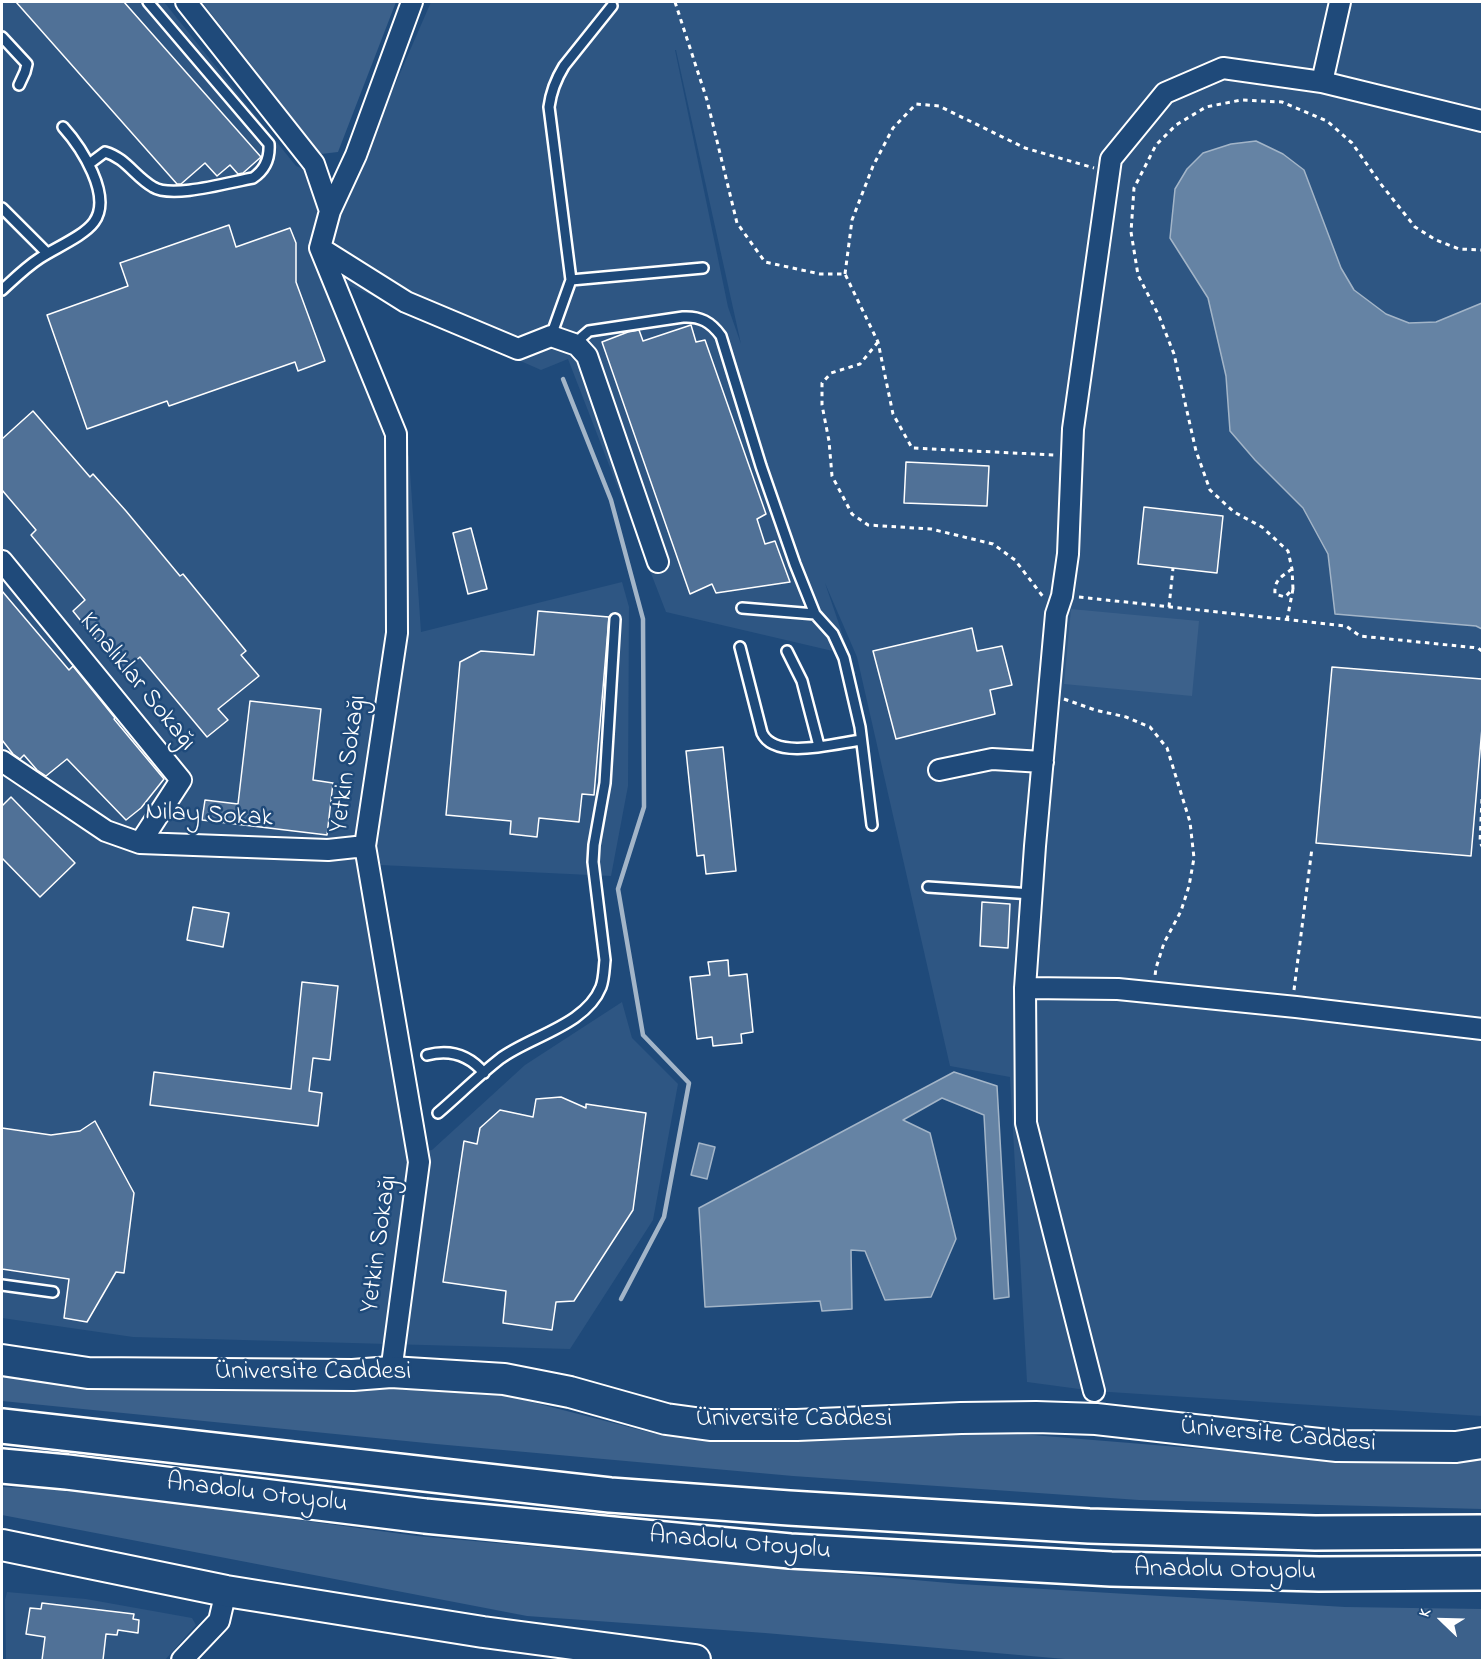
<!DOCTYPE html>
<meta charset="utf-8">
<style>
body{margin:0}
#map{position:relative;width:1484px;height:1662px;overflow:hidden;background:#1f4a7a;font-family:"Indie Flower",sans-serif}
canvas{display:block}
.frame{position:absolute;inset:0;border:3px solid #fff;pointer-events:none}
.north{position:absolute;left:1412px;top:1590px;width:60px;height:60px;-webkit-text-stroke:4px #1f4a7a;paint-order:stroke;rotate:293deg;font-size:16px;font-weight:700;line-height:24px;text-align:center;color:#fff}
.north::after{content:'';display:block;margin:auto;width:21px;height:27px;background:#fff;clip-path:polygon(50% 0,100% 100%,50% 72%,0 100%)}
</style>
<div id="map">
<canvas width="1484" height="1662"></canvas>
<div class="frame"></div>
<div class="north">K</div>
</div>
<script>
const ctx = document.querySelector('canvas').getContext('2d');
ctx.lineJoin = 'round';
function fillPath(path, color) { ctx.fillStyle = color; ctx.fill(path, 'evenodd'); }
function stroke(path, color, width, dash) { ctx.strokeStyle = color; ctx.lineWidth = width; ctx.lineCap = dash ? 'butt' : 'round'; ctx.setLineDash(dash || []); ctx.stroke(path); }
function drawText(font, color, halo, rows, align = 'center') {
  ctx.font = font + ' "Indie Flower",sans-serif'; ctx.lineWidth = 5; ctx.setLineDash([]); ctx.textBaseline = 'middle'; ctx.strokeStyle = halo; ctx.fillStyle = color; for (const [text, x, y, turn = 0] of rows) {
    ctx.save(); ctx.translate(x, y); ctx.rotate((+turn || 0) * Math.PI / 180); ctx.textAlign = isNaN(turn) ? turn : align; if (halo) ctx.strokeText(text, 0, 0); ctx.fillText(text, 0, 0); ctx.restore();
  }
}
fillPath(new Path2D(`
 M2,2H164L296,166L351,186L431,2H1482V1416L1094,1391L1027,1382L1010,1077L950,1066L857,657L825,583L856,674H844L837,652L666,612L568,359L541,370L346,284L409,457L421,632L622,582L629,607L628,786L611,876L359,864L407,1152L432,1150L525,1065L622,1002L632,1038L678,1084L653,1220L570,1349L133,1337L2,1318ZM675,50H676L741,344L728,307Z
 M7,1592L86,1599L192,1618L196,1625L165,1660H6L5,1600Z`), '#2e5683');
fillPath(new Path2D(`
 M202,2H396L338,152L321,154Z
 M1071,609L1199,621L1192,696L1064,684Z
 M2,1369L343,1388L489,1391L656,1434L708,1438L984,1431L1203,1449L1414,1463L1482,1458V1509L1139,1500L793,1476L436,1444L2,1401Z
 M2,1487L78,1490L417,1536L960,1584L1345,1607L1482,1609V1659L1437,1660H1158L1065,1659L765,1633L527,1616L2,1515Z`), '#3c618b');
const water = new Path2D(`
 M1256,141L1283,154L1304,170L1341,268L1354,290L1386,314L1409,323L1436,322L1482,303V629L1476,626L1335,614L1328,554L1303,508L1255,460L1230,431L1226,376L1208,298L1170,238L1175,189L1187,169L1203,153L1231,144Z
 M954,1072L997,1086L1009,1297L994,1299L984,1115L942,1098L903,1120L930,1133L956,1239L931,1297L885,1300L865,1251L851,1250L852,1309L822,1311L820,1301L705,1307L699,1208Z
 M699,1143L715,1147L707,1179L691,1175Z`);
fillPath(water, '#6583a4');
stroke(water, '#a3b5c8', 1.5);
stroke(new Path2D(`
 M563,379L611,500L643,619L644,807L618,889L643,1035L689,1083L664,1217L621,1299`), '#a3b5c8', 4.5);
const building = new Path2D(`
 M16,2H124L261,157L243,173L238,174L230,165L217,176L205,163L181,184H177Z
 M229,225L236,247L290,228L296,243V282L325,361L298,371L295,362L169,406L167,401L87,429L47,315L128,286L120,263Z
 M691,325L696,342L705,340L766,514L757,519L765,544L775,541L790,582L716,593L712,584L690,594L602,342L628,332L639,330L643,341Z
 M33,411L90,477L93,474L126,511L180,576L183,574L246,651L241,655L259,676L218,709L228,720L207,737L140,657L122,672L73,611L85,600L31,535L36,530L2,490V439Z
 M906,462L989,466L987,506L904,503Z
 M1144,507L1223,516L1217,573L1138,564Z
 M471,528L487,589L468,594L453,533Z
 M2,591L69,670L73,666L115,718L114,719L164,779L141,808L126,820L67,759L46,776L37,770L24,755L20,759L13,754L2,740Z
 M538,611L609,617L594,795L582,794L579,822L539,818L537,837L510,834L511,821L446,815L460,662L481,651L534,655Z
 M972,628L977,651L1002,646L1012,685L990,690L995,714L896,739L873,651Z
 M1332,667L1482,679V728L1471,856L1316,843Z
 M250,701L321,709L313,780L333,783L327,835L202,820L205,800L238,804Z
 M723,747L736,871L706,874L704,855L697,856L686,751Z
 M11,797L75,863L40,897L2,858V806Z
 M982,902L1010,904L1008,948L980,946Z
 M193,907L229,913L223,947L187,940Z
 M728,960L729,976L747,974L753,1032L741,1034L742,1043L713,1046L712,1037L697,1039L690,977L710,975L708,962Z
 M302,982L338,986L330,1060L313,1058L309,1091L322,1093L318,1126L150,1105L154,1072L291,1089Z
 M561,1097L586,1108V1104L646,1113L633,1210L574,1301L556,1302L552,1330L503,1323L506,1291L443,1282L464,1141L477,1144L480,1128L500,1110L533,1117L536,1099Z
 M95,1121L134,1193L124,1273L116,1272L87,1322L64,1318L69,1279L2,1269V1128L51,1135L80,1131Z
 M42,1603L134,1614L133,1619L139,1620L138,1633L118,1630L117,1635L106,1634L103,1660H42L45,1637L26,1634L30,1608L41,1609Z`);
fillPath(building, '#507197');
stroke(building, '#fff', 1.5);
const lane = new Path2D(`
 M2,37L27,64L25,72L19,85
 M89,164L105,152C126,158 135,177 153,187C172,199 230,182 253,178C265,170 270,159 269,144L148,2
 M2,208L47,253
 M571,280L703,268
 M2,290C14,279 26,267 40,258C55,248 84,236 94,222C113,196 81,147 63,127
 M551,336L571,280L549,107C551,92 556,79 564,66L612,6
 M577,345L582,337L589,331L683,317C700,316 711,322 721,336L761,466L795,564L815,614L833,634L844,658L860,727L872,825
 M742,608L815,614
 M740,647L762,733C775,761 837,743 861,740
 M787,651L802,681L819,746
 M928,887L1032,894
 M427,1055C450,1049 469,1055 484,1073
 M438,1113C459,1095 479,1075 501,1058C531,1036 586,1025 601,987C604,979 604,969 605,960L593,862L594,845L605,783L615,619
 M2,1285L53,1292`);
const street = new Path2D(`
 M186,2L314,164L330,211
 M1322,82L1340,2
 M320,248L406,302L518,349L551,336L577,345L587,356L658,562
 M2,561L181,780L140,843
 M2,761L106,831L140,843L328,850L365,846
 M939,770L992,759L1043,762
 M1025,988L1035,846L1056,614L1062,596L1068,554L1073,429L1111,159L1165,93L1223,68L1322,82L1482,121
 M391,1372L419,1162L365,846L397,633L396,434L320,248L330,211L356,155L412,2
 M1094,1391L1026,1123L1025,988L1118,989L1296,1007L1482,1029
 M182,1660L219,1621L226,1591`);
const primary = new Path2D(`
 M2,1360L88,1373L353,1375L391,1372L504,1379L570,1392L666,1419L710,1425H797L961,1418L1036,1417L1096,1419L1337,1446L1456,1447L1482,1443
 M2,1545L226,1591L483,1632L695,1660`);
const highway = new Path2D(`
 M2,1426L610,1495L789,1508L1089,1526L1315,1533L1482,1532
 M2,1466L67,1472L425,1516L790,1551L1111,1569L1319,1574L1482,1573`);
stroke(lane, '#fff', 14);
stroke(street, '#fff', 24);
stroke(primary, '#fff', 34);
stroke(highway, '#fff', 38);
stroke(new Path2D(`
 M675,2L707,100L737,223L765,262L820,274H845L878,342L893,414L912,448L1055,455
 M845,274L852,220L873,166L893,128L916,104L939,106L1025,148L1094,168
 M878,342L860,364L831,373L822,383V405L829,441L832,476L852,514L868,525L931,529L993,544L1015,560L1044,598
 M1292,569C1281,577 1274,580 1275,594L1285,597L1293,589L1292,569L1288,551L1262,527L1234,512L1210,490L1196,451L1174,354L1159,316L1138,275L1131,232L1134,188L1156,145L1176,125L1206,107L1241,100L1282,102L1327,121L1352,143L1380,183L1415,227L1436,240L1459,249L1482,250
 M1079,597L1346,626L1360,636L1478,648L1482,651
 M1169,607L1173,568
 M1287,620L1293,589
 M1064,699L1095,710L1126,717L1150,727L1167,748L1190,822L1194,858L1189,886L1181,911L1164,943L1156,968L1155,976
 M1482,799L1480,842L1482,846
 M1294,990L1312,848`), '#fff', 3, [4.5, 4.5]);
stroke(lane, '#1f4a7a', 9);
stroke(street, '#1f4a7a', 20);
stroke(primary, '#1f4a7a', 30);
stroke(highway, '#1f4a7a', 33);
drawText('26px', '#fff', '#1f4a7a', [
 ["Kınalıklar Sokağı",136,683,51],
 ["Yetkin Sokağı",350,764,-82],
 ["Nilay Sokak",209,817,3],
 ["Yetkin Sokağı",381,1244,-82],
 ["Üniversite Caddesi",313,1374],
 ["Üniversite Caddesi",794,1421],
 ["Üniversite Caddesi",1278,1437,5],
 ["Anadolu Otoyolu",257,1495,7],
 ["Anadolu Otoyolu",740,1545,5],
 ["Anadolu Otoyolu",1225,1572,1]
]);
</script>
